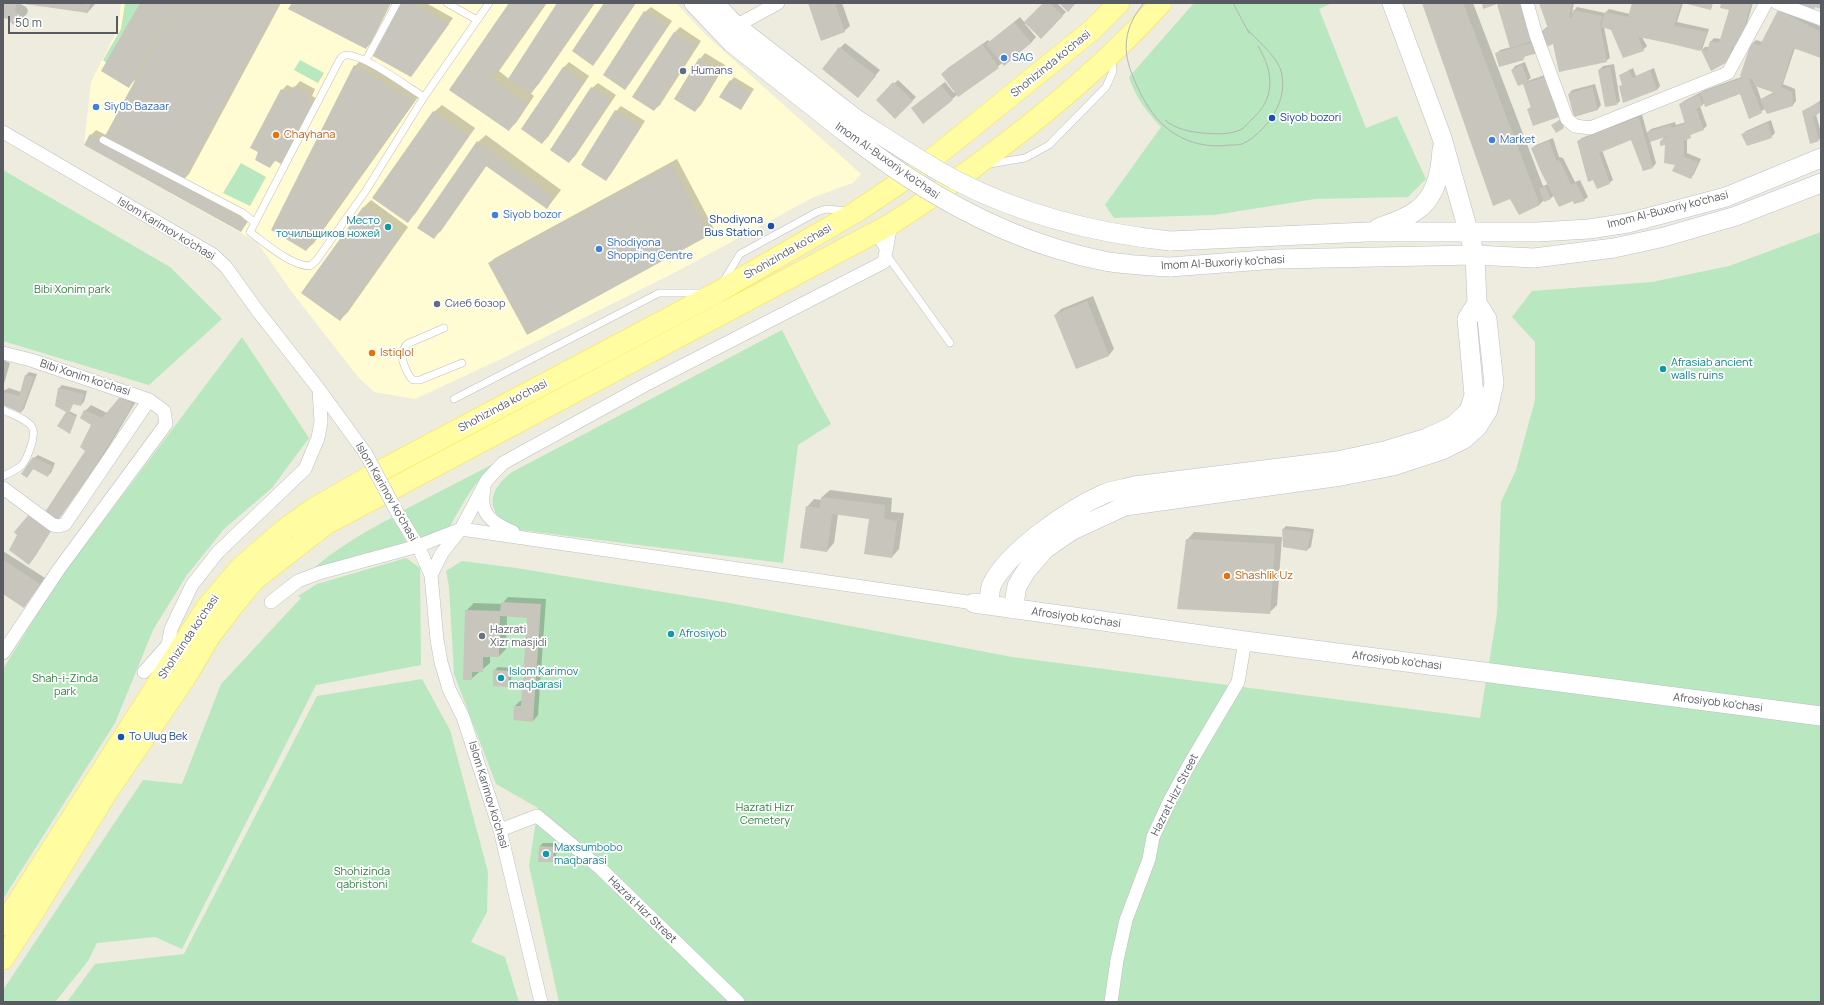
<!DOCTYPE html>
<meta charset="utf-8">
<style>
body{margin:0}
#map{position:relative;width:1824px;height:1005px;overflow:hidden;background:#edecdf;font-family:Manrope,sans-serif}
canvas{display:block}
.frame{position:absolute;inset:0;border:4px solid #585b62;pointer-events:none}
.scale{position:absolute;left:8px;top:16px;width:110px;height:18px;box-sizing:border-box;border:2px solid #585b62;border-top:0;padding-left:5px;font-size:12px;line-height:14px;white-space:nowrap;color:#585b62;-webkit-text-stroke:3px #fff;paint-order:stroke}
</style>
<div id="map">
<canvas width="1824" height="1005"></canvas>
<div class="frame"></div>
<div class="scale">50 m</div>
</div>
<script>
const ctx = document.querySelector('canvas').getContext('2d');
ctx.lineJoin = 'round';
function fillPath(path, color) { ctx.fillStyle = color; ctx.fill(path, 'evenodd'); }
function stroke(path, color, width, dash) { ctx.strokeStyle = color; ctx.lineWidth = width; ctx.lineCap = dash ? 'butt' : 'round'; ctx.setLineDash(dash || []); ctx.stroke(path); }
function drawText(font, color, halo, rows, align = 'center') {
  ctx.font = font + ' Manrope,sans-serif'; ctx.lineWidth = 3.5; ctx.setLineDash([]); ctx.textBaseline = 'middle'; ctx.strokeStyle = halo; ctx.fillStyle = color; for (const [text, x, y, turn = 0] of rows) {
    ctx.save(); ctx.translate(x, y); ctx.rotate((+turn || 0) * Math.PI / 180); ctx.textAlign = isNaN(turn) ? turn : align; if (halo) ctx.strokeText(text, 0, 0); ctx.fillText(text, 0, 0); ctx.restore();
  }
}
fillPath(new Path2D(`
 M121,3H676L708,37L861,174L853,183L814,197L676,272L499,360L415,399L374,392L358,377L291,291L257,242L84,145L91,82L118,29Z`), '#fffbd2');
fillPath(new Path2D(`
 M125,3H140L109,65L103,60L121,29Z
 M1194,3H1332L1319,9L1366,128L1397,116L1426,179L1408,197L1315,199L1214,215L1114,218L1105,205L1161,127C1145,109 1137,100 1129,77Z
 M300,60L324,73L318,83L294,70Z
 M241,163L266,177L250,206L223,193Z
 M3,170L170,267L222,319L149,385L3,341Z
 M1821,232V1002H559L529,866L538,808L496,784L454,674L449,586L446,571L462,561L516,568L730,603L1012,657L1480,718L1497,614L1501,502L1516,470L1535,400V342L1512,317L1532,291L1652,282L1729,266Z
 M782,330L817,399L831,424L798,445L783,563L520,530C487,517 483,494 512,472Z
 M242,337L309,438L272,488L224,529L187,575L153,630L115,723L3,899V669L57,582Z
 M493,464C473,484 461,506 448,530L419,541L404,510Z
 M393,517L407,543L358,555L308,573C334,550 362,533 393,517Z
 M406,558L420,568L421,665L316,685L182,949L155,937L97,943L88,961L55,1002H3V990L143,780L182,784L221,684L301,598L298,596L317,584Z
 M422,679L450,730L488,872L487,912L471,942L505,957L519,1002H67L95,964L184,954L317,696Z`), '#b9e7bf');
fillPath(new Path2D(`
 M3,3H96L88,12L19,3L26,7L28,10L27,14L19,21L3,17Z
 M141,3H281L189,174L184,179L252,216L241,231L91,135L96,130L106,135L136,79L128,87Z
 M293,3H391L371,43L366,48Z
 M402,3H426L453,18L416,70Z
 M511,3H547L499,71L509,79L559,3H595L538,85L530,93L534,96L516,123L508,130L450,89Z
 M605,3H636L598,59L593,64Z
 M809,3H842L850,26L844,31Z
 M1044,3H1057L1066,12L1041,37L1026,23L1025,24L1036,37L1031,43L957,95L923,123L916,105L945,82L954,93L955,92L942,74L948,68L988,40L990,42L1020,17L1025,23Z
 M1423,3H1473L1543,186L1548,184L1532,148L1536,145L1553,138L1559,157L1563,158L1575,182L1580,180L1588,197L1584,200H1574L1554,195L1550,199L1544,200L1540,204L1519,214Z
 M1498,3H1525L1539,39L1523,59L1496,54L1500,50L1511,47Z
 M1541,3H1574L1572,13L1577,7L1605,13L1609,9L1630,14L1633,3H1683L1677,22L1709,29L1702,50L1705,47H1709L1711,41L1714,38L1721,39L1730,10L1722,3H1753L1747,23L1737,43L1734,46L1733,52L1734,56L1712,70L1701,49L1700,50L1642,37L1647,46L1643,50L1611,29L1604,27L1610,58L1606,61L1554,42L1542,31L1548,26Z
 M651,7L672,21L630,83L625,89L645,12Z
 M1783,8L1821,27V56L1795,48L1783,84L1795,89L1796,101L1793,105L1765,109L1750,118L1740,93L1705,103L1700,106L1707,126L1703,129L1693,133L1687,138V153L1701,159L1694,174L1691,178L1677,164L1666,144L1661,141L1665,136L1650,141L1656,163L1653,167L1632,139L1602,150L1613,180L1609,183L1578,141L1582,138L1642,114L1647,133L1651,129L1675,122L1676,125L1686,122L1680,104L1684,101L1705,90L1741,77L1752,44L1756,40L1763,42ZM1756,85L1774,92L1761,99Z
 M680,27L701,41L660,105L654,110L634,97L675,32Z
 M845,43L880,70L858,97L840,48Z
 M705,53L725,65L701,105L695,111L700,59Z
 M362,59L421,93L314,243L306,250L355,66Z
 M569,62L589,76L548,137L542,143L563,68Z
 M1525,62L1531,78L1527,81L1548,74L1561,113L1558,116L1528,109L1532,106L1524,83L1512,70L1515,66Z
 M1614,64L1620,101L1617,104L1599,70L1603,66Z
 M1633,68L1636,76L1654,68L1660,86L1657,90L1620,87L1623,84L1620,75Z
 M734,77L754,89L741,109L731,81Z
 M898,80L916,97L895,118L877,100Z
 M300,81L315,89L312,96L319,100L295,146L276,160L270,167L282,90L287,85L294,88Z
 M598,83L616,95L575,156L569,162L592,88Z
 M1595,84L1601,105L1598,109L1575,115L1569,94L1572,90Z
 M1821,100V111L1816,114L1821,133V138L1819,140L1803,112Z
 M442,105L475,128L415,214L407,222L434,112Z
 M621,106L645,121L611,174L606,180L616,111Z
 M1563,117L1567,123L1556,131L1553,125Z
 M1771,120L1775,133L1771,137L1743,134L1746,131Z
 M486,135L561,190L547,208L487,165L441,231L433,238L478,142Z
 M677,159L714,229L709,234L490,263L495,258Z
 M371,200L408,227L348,312L340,320L363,208Z
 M1093,296L1114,349L1109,355L1076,368L1055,315L1061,309Z
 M3,360L10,363L3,387Z
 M29,372L37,374L24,409L21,412L3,404V391L9,388L21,392L26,375Z
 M62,385L87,391L84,402L81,405L74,403L69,411L77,415L70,433L67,413L59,388Z
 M126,392L138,398L104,455L61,516L55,522L56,523L34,558L29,564L45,515L86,451L93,425L85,411L91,405L107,413Z
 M38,455L55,463L51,473L47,476L34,468L27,477L34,458Z
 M830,490L892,498L891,512L904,513L899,549L892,557L870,518L838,514L834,543L827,551L807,507L814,499L822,500V497Z
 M1286,526L1314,529L1311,547L1307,550L1284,547L1283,529Z
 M1194,532L1282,537L1277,605L1269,613L1187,540Z
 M3,551L45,578L24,607L3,593Z
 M508,597L546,599L538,715L533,721L515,706L520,701H523L528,617L507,616L506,649L499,656H490V663L471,679L466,611L474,603L502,604Z
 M498,667L512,668L511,682L508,686L494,671Z
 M543,843H557L556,858L553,861L540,846Z`), '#0003');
fillPath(new Path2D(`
 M3,3H16L15,12L19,14L21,18L18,23L13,25L8,19L3,18Z
 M18,3H64L83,5V3H90L88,13Z
 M140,3H172L175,5L129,88L101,71Z
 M177,3H280L183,181L104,138Z
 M292,3H390L366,49L288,9Z
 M401,3H411L449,24L411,77L373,56Z
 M509,3H541L544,5L492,79L528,104L509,131L449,90Z
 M557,3H594L531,94L508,79Z
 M604,3H635L593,66L572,51Z
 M808,3H835L845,32L821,41Z
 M1043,3H1050L1063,16L1041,39L1024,22Z
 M1059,3H1076L1068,12Z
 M1422,3H1463L1540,205L1519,215L1510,199L1493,206Z
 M1482,3H1520L1532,41L1510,48L1497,4L1483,9Z
 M1539,3H1572L1569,17L1572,18L1573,10L1602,16L1600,25L1607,62L1559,72L1553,44L1546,47L1541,31L1548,28Z
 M1632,3H1681L1674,26L1707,32L1700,51L1668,43L1638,37L1644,51L1623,58L1611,30L1601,27L1605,12L1628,17Z
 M1683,3H1713L1711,10Z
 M1721,3H1751L1744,28L1734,47L1732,46L1730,56L1731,60L1711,71L1701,50L1707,51L1710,41L1719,43L1729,10L1720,8Z
 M1796,3H1821V9L1815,7L1814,10Z
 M1778,10L1821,32V58L1793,48L1781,87L1792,92L1793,106L1767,114L1760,100L1775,93L1755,86L1752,79L1748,78L1762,113L1749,119L1740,94L1705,107L1701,93L1744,77L1740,76L1751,43L1760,45Z
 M644,11L667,26L625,90L603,75Z
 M1014,22L1031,43L1004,66L986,44Z
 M674,32L696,46L654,111L632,97Z
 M1535,42L1538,53L1523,57L1524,60L1499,67L1495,53Z
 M982,44L999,68L958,97L941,74Z
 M839,47L876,76L858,98L822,69Z
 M699,58L720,71L695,112L674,99Z
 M354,65L414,101L306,251L271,230Z
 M1522,65L1528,82L1518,86L1511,70Z
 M563,67L584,82L542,144L521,129Z
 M1610,67L1617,105L1605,107L1598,70Z
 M1650,70L1657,90L1623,103L1619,86L1622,85L1619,75L1629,71L1633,78Z
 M1545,77L1559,117L1533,126L1527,109L1531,108L1523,84Z
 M730,80L751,93L741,110L719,97Z
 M893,82L913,101L895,119L876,100Z
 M941,85L953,100L923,124L911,108Z
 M294,86L311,95L307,102L314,106L306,122L303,120L288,150L290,151L283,165L274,160L270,168L255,160L258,152L250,148L281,89L290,94Z
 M591,87L611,100L569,163L550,150Z
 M1592,87L1598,110L1574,117L1568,94Z
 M1699,95L1703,105L1696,109L1704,130L1690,135L1691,138L1684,141V157L1698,162L1691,179L1672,171L1675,165L1664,163L1665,145L1660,146V141L1672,135L1650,142L1647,132L1671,125L1672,128L1685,124L1679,104Z
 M1819,102L1821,112L1813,117L1819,141L1810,144L1802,111Z
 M615,110L641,127L606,181L581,165Z
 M433,111L469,136L408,223L372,198Z
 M1639,117L1653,168L1643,171L1631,140L1599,153L1610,184L1597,189L1593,180L1588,182L1577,141Z
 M1560,120L1564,128L1556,133L1551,125Z
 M1768,123L1772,138L1747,146L1741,134Z
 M90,134L247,222L241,232L84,145Z
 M477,141L554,198L547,209L486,166L434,239L417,228Z
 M1549,141L1556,160L1560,161L1571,185L1576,183L1585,201L1574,204L1573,201L1559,207L1540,170L1531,148Z
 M671,164L710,235L527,335L488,263Z
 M1545,186L1551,199L1544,202L1539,189Z
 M363,207L401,235L340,321L301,293Z
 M1087,301L1109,356L1076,369L1054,315Z
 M25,375L34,377L21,413L3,405V392L19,396Z
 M58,388L84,394L81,406L73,404L69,413L76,417L70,434L57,426L66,412L55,406Z
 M120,397L133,404L98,462L56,523L43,515L85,451L80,447L91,425L80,418L84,410L102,418Z
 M33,457L52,466L48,477L33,469L27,478L21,474Z
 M821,497L885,505L884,519L897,521L892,558L864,554L869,519L832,514L827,552L800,548L806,506L820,508Z
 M30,513L52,529L29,565L9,550L17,535L14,532Z
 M1282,529L1311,532L1307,551L1283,547Z
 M1186,539L1275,544L1270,614L1177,609Z
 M3,560L40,584L24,608L3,594Z
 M501,602L541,604L533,722L513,720L514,706H521L527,618L500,616L499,657H483V672H472V680H463L465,610L500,611Z
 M493,670L509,671L508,687L493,686Z
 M539,846L554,847L553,862H538Z`), '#c8c6bc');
const lane = new Path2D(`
 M447,3L477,20
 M366,60L397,3
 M424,97L365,192L316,261L310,266C291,266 265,243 250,232L339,61C340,59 341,57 343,56C358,49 410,89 424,97L489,3
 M103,140L243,213L255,223
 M989,164L1025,158L1049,145L1106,87L1113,71L1112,57
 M875,235L886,254L950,343
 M723,282L740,254L817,212L826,209L847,211
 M444,328L407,344C405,347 403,349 402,353C401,360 408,376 413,380H420L462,363
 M454,399L659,293H702
 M3,410C11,414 27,419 32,427C37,435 27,459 22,465C16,470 10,473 3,476`);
const street = new Path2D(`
 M1527,3L1536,35L1567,119L1575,126L1590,128L1728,73L1766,3
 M1777,3L1821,19
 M736,26L778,3
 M3,132L212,254L226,267L257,310L318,388L366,454
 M3,353L31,360L149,400L164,411L166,424L59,569L3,653
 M3,488L53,525L59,526L65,524L149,400
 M484,490C478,514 493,523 513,532
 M398,514L418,546L431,575L437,640L441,662L449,689L463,717L500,830L541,1002
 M431,575L442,553L461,529L487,480L503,463L645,385L884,262L891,224
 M271,602L298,581L319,573L418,546L461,529L974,603
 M144,672L168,645L171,629L192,585L218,552L305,469L318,438L321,422L319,389
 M500,830L537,816L600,868L738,1002
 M1111,1002L1117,960L1126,920L1149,859L1153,837L1170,800L1189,765L1238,682L1245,641`);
const secondary = new Path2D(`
 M694,3L732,43L845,132
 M714,3L736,26L856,119
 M1378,228C1391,223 1406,219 1417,210C1436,197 1441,170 1442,149
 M1170,241L1367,232H1538L1589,229L1628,223L1726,197L1821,158
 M1170,267L1277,259L1475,255L1534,258L1614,248L1664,237L1736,216L1821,183
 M974,603L1245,641L1821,716
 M989,605C990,599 989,590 992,584C1009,550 1070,509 1104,494C1113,490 1124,489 1134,486L1337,461L1384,451L1427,438L1453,426L1469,411L1474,395L1467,319L1477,303
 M1013,609L1017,586L1026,571L1045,549L1071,531L1125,506L1341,476L1393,466L1442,450L1464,439L1478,426L1488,410L1494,383L1487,319L1477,303L1475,255L1442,138L1392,3`);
const primary = new Path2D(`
 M3,925L207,607L240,568L285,529L313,509L378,472L716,293L856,212L917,171L967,131L1092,30L1119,3
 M3,959L36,908L107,792L185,678L210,636L232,607L254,580L326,524L891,224C988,161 1084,88 1161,3`);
stroke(lane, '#bdbec5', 8);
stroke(street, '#bdbec5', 14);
stroke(secondary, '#bcbfc7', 20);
stroke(primary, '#fce249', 22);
stroke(lane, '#fff', 7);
stroke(street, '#fff', 13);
stroke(secondary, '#fff', 19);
stroke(primary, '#fffca2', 21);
stroke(new Path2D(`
 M1144,3C1124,27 1121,50 1134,79C1141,96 1152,117 1168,129C1186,143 1207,148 1230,145C1234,145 1239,145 1242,144C1256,138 1270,122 1276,110C1283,97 1285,81 1280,68C1275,55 1256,39 1247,29
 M1233,3L1249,33
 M1165,120C1175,129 1190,132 1203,133C1215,134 1231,135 1242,129C1245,127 1248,123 1251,120C1276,99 1274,72 1258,46`), '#b4b4b5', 1);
const streetBridge = new Path2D(`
 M366,454L398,514`);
const secondaryBridge = new Path2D(`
 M856,119C889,140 921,162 955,180C1022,215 1095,233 1170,241
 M845,132C866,148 887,164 909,178C969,217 1034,247 1104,261C1126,265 1148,266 1170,267`);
stroke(streetBridge, '#bdbec5', 14, []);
stroke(secondaryBridge, '#bcbfc7', 20, []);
stroke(streetBridge, '#fff', 13);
stroke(secondaryBridge, '#fff', 19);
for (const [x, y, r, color] of [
 [1004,58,4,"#3f7fe0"],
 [683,71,4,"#5c6f8a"],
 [96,107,4,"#3f7fe0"],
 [1272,118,4,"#1a4fb4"],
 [276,135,4,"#e8710a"],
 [1492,140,4,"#3f7fe0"],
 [495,215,4,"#3f7fe0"],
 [771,226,4,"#1a4fb4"],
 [388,227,4,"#0f9aa8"],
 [599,249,4,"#3f7fe0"],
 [437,304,4,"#5c6f8a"],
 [372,353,4,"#e8710a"],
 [1663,369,4,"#0f9aa8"],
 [1227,576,4,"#e8710a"],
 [671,634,4,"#0f9aa8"],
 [482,636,4,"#6b7280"],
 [501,678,4,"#0f9aa8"],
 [121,737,4,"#1a4fb4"],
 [546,854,4,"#0f9aa8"]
]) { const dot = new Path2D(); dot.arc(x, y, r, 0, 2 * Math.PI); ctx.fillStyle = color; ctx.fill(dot); stroke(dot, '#fff', 1.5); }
drawText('11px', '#366cbe', '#fff', [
 ["SAG",1012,58],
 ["Siy0b Bazaar",104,107],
 ["Market",1500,140],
 ["Siyob bozor",503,215],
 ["Shodiyona",607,243],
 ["Shopping Centre",607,256]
], 'left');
drawText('11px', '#585b62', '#fff', [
 ["Shohizinda ko'chasi",1051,64,-39],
 ["Imom Al-Buxoriy ko'chasi",887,161,35],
 ["Imom Al-Buxoriy ko'chasi",1668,210,-14],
 ["Islom Karimov ko'chasi",166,229,31],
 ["Shohizinda ko'chasi",788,252,-30],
 ["Imom Al-Buxoriy ko'chasi",1223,263,-3],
 ["Bibi Xonim ko'chasi",85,378,18],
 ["Shohizinda ko'chasi",503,406,-28],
 ["Islom Karimov ko'chasi",386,492,60],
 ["Afrosiyob ko'chasi",1076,618,8],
 ["Shohizinda ko'chasi",189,637,-56],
 ["Afrosiyob ko'chasi",1397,661,7],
 ["Afrosiyob ko'chasi",1718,703,7],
 ["Islom Karimov ko'chasi",488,795,73],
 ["Hazrat Hizr Street",1175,795,-63],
 ["Hazrat Hizr Street",642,910,44]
]);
drawText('11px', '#4e5e75', '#fff', [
 ["Humans",691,71],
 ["Сиеб бозор",445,304]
], 'left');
drawText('11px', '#164399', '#fff', [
 ["Siyob bozori",1280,118],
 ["Shodiyona",763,220,"right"],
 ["Bus Station",763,233,"right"],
 ["To Ulug Bek",129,737]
], 'left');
drawText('11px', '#c56008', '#fff', [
 ["Chayhana",284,135],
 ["Istiqlol",380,353],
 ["Shashlik Uz",1235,576]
], 'left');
drawText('11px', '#0d838f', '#fff', [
 ["Место",380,221,"right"],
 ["точильщиков ножей",380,234,"right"],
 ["Afrasiab ancient",1671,363],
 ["walls ruins",1671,376],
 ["Afrosiyob",679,634],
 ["Islom Karimov",509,672],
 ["maqbarasi",509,685],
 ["Maxsumbobo",554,848],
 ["maqbarasi",554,861]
], 'left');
drawText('11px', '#2e843d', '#fff', [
 ["Bibi Xonim park",72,290],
 ["Shah-i-Zinda",65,679],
 ["park",65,692],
 ["Hazrati Hizr",765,808],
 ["Cemetery",765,821],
 ["Shohizinda",362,872],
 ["qabristoni",362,885]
]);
drawText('11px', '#5b616d', '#fff', [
 ["Hazrati",490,630],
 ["Xizr masjidi",490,643]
], 'left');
</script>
